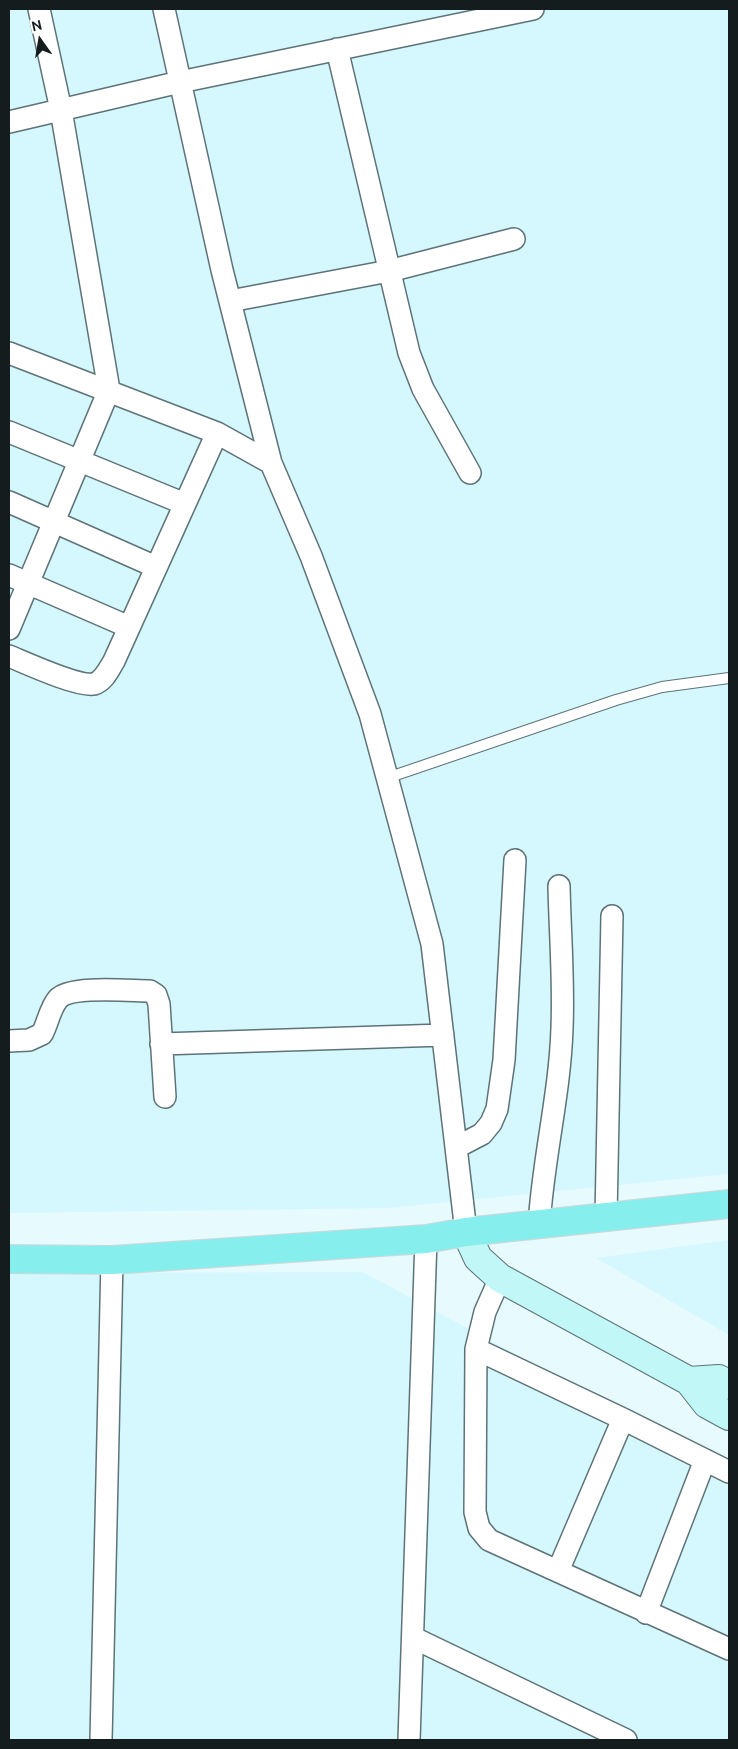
<!DOCTYPE html>
<style>
body{margin:0}
#map{position:relative;width:738px;height:1749px;overflow:hidden;background:#e7fbff;font-family:Ubuntu,sans-serif}
canvas{display:block}
.frame{position:absolute;inset:0;border:10px solid #141c1e;pointer-events:none}
.north{position:absolute;left:15px;top:15px;width:50px;height:50px;-webkit-text-stroke:4px #fff;paint-order:stroke;rotate:347deg;font-size:14px;font-weight:700;line-height:20px;text-align:center;color:#141c1e}
.north::after{content:'';display:block;margin:auto;width:18px;height:22px;background:#141c1e;clip-path:polygon(50% 0,100% 100%,50% 72%,0 100%)}
</style>
<div id="map">
<canvas width="738" height="1749"></canvas>
<div class="frame"></div>
<div class="north">N</div>
</div>
<script>
const ctx = document.querySelector('canvas').getContext('2d');
ctx.lineJoin = 'round';
function fillPath(path, color) { ctx.fillStyle = color; ctx.fill(path, 'evenodd'); }
function stroke(path, color, width, dash) { ctx.strokeStyle = color; ctx.lineWidth = width; ctx.lineCap = dash ? 'butt' : 'round'; ctx.setLineDash(dash || []); ctx.stroke(path); }
fillPath(new Path2D(`
 M9,9H729V1174L389,1208L9,1213Z
 M729,1240V1335L596,1258Z
 M363,1272L729,1469V1740H9V1273Z`), '#d5f7fe');
const service = new Path2D(`
 M387,778L616,700L662,687L729,678`);
const minor = new Path2D(`
 M164,9L222,270L271,463L311,556L370,714L432,944L466,1232
 M337,49L409,353L423,389L470,473
 M9,122L180,82L533,9
 M230,301L389,271L514,239
 M9,353L217,433L271,463
 M9,432L185,504
 M9,502L156,567
 M9,575L129,627
 M9,629L109,390L61,110L39,9
 M9,656C26,663 78,687 94,684C104,681 109,669 114,661L217,433
 M9,1041L29,1040L42,1034C48,1023 50,1008 58,999C70,985 130,991 150,991L156,995L159,1004L165,1097
 M161,1044L443,1035
 M457,1147L482,1134L491,1123L497,1109L504,1060L515,860
 M606,1217L612,916
 M539,1225C543,1159 560,1094 562,1028C564,981 560,933 559,886
 M500,1278L485,1312L476,1349L475,1512L479,1528L489,1540L729,1649
 M476,1349L623,1419L729,1472
 M558,1571L623,1419
 M646,1613L705,1460
 M414,1638L626,1740
 M101,1740L112,1260
 M409,1740L426,1239`);
const secondary = new Path2D(`
 M466,1232L478,1258L500,1278L689,1381L707,1404L729,1416
 M689,1381L719,1379L729,1385`);
const primary = new Path2D(`
 M9,1259L112,1260L426,1239L466,1232L729,1204`);
stroke(service, '#5d7377', 12);
stroke(minor, '#5d7377', 24);
stroke(secondary, '#5d7377', 30);
stroke(primary, '#d5d6d6', 30);
stroke(service, '#fff', 10);
stroke(minor, '#fff', 21);
stroke(secondary, '#c2f7f7', 28);
stroke(primary, '#86efee', 28);
</script>
